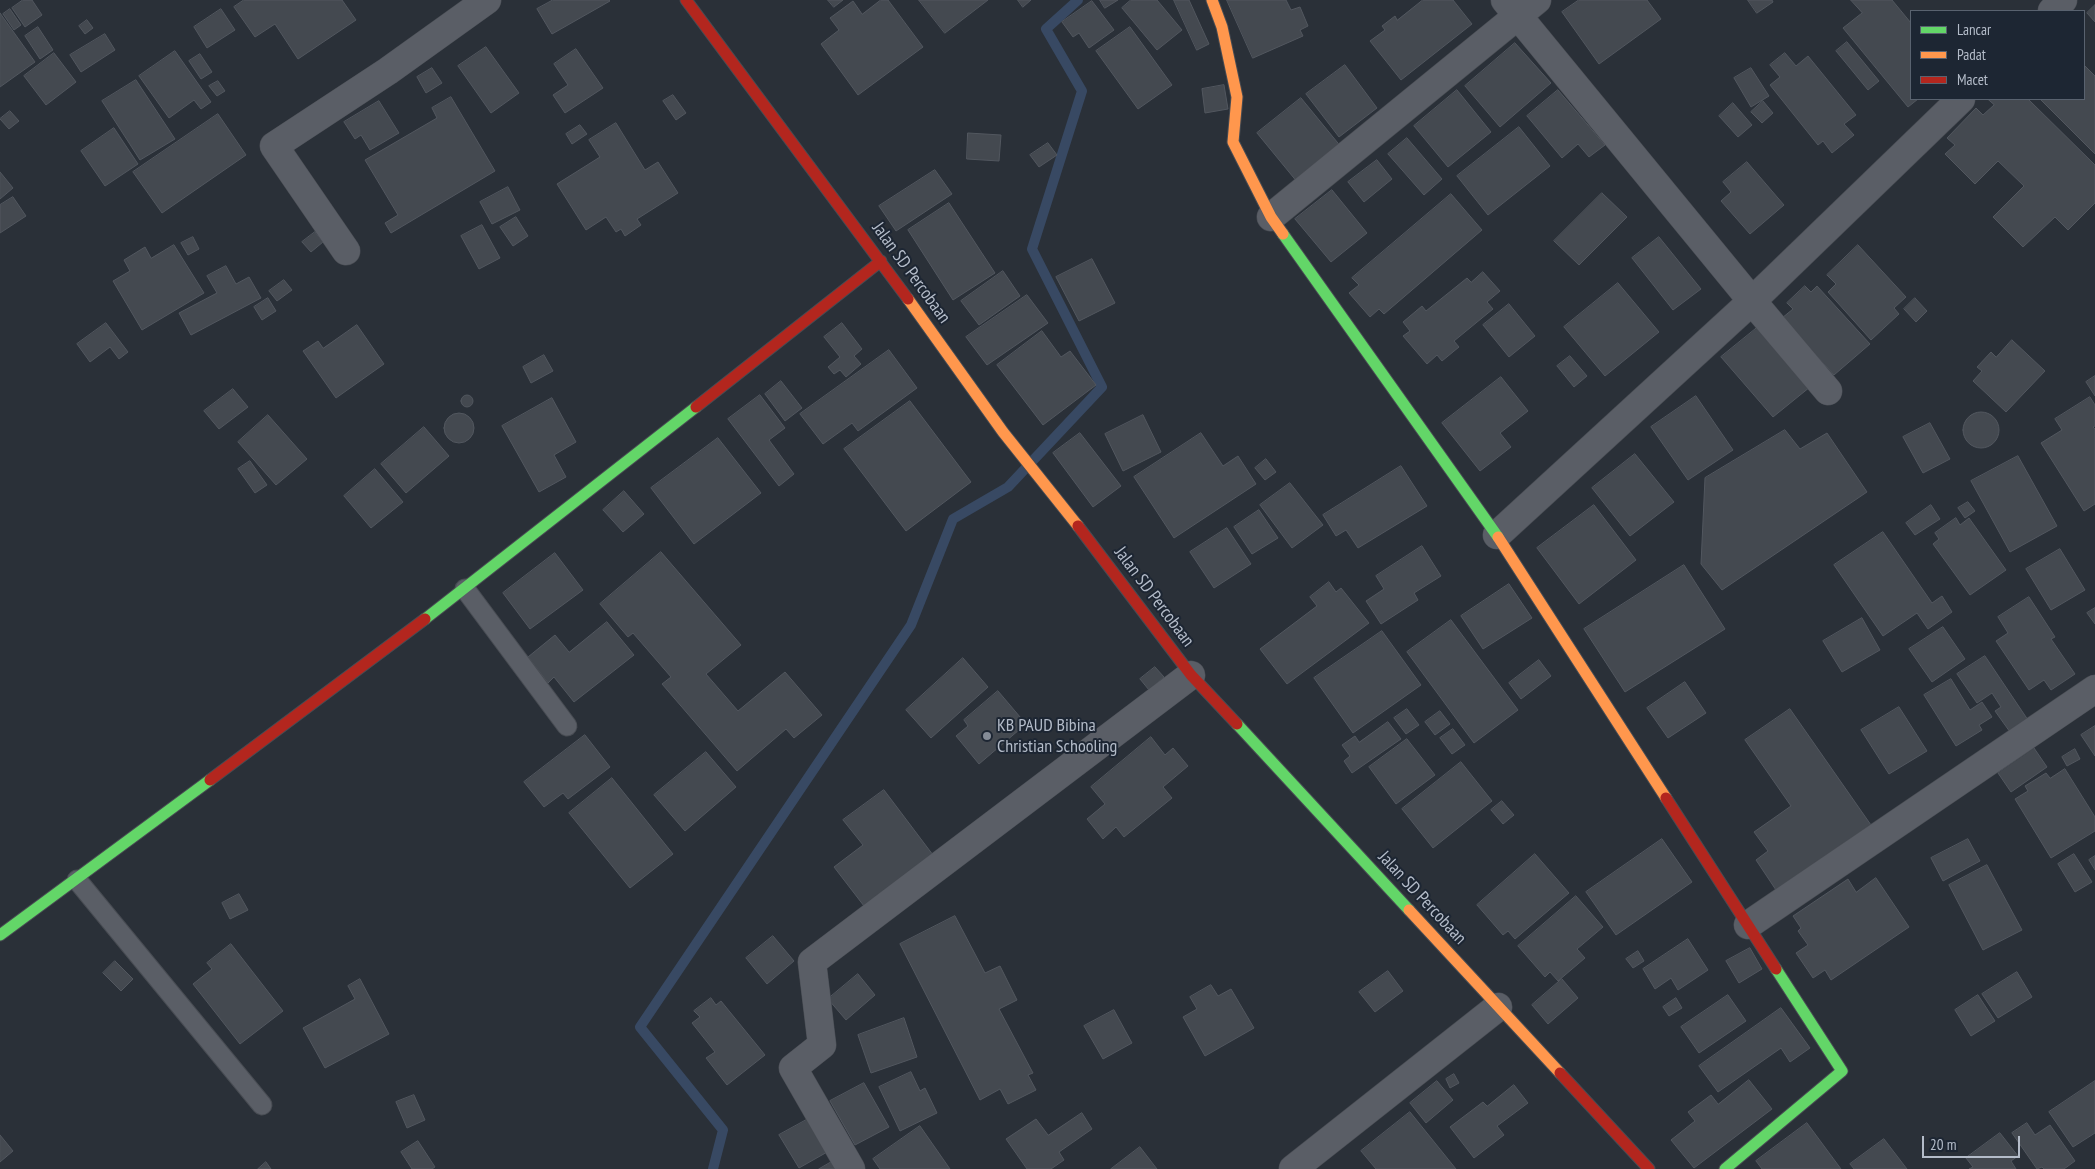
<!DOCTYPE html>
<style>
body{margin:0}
#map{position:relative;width:2095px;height:1169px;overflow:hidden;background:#2a3038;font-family:"PT Sans Narrow",sans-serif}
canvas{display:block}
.legend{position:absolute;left:1910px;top:10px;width:175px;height:90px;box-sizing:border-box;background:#1d2633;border:1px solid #59626f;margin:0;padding:6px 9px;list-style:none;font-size:15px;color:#b4bcc9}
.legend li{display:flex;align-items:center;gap:10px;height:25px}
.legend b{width:25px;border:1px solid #59626f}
.scale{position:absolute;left:1922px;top:1136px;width:98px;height:22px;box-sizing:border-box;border:2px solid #b4bcc9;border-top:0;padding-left:6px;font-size:15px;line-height:18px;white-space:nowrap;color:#b4bcc9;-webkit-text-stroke:4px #1d2633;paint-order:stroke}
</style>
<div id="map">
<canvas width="2095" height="1169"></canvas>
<ul class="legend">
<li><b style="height:6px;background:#63d668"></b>Lancar</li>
<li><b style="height:6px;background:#ff974d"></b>Padat</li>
<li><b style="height:6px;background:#b3261e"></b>Macet</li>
</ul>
<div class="scale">20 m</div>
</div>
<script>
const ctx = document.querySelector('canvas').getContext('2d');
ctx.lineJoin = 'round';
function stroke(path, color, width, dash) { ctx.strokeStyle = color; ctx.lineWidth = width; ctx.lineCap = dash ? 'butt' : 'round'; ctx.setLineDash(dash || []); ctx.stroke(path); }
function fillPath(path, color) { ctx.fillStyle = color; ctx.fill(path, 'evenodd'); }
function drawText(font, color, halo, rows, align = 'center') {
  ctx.font = font + ' "PT Sans Narrow",sans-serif'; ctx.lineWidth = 4; ctx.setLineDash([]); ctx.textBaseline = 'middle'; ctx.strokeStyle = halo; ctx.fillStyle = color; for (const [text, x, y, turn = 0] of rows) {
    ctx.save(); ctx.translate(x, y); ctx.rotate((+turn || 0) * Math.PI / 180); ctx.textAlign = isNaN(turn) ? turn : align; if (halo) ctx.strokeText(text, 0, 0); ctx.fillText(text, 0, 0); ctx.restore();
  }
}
stroke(new Path2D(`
 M713,1169L723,1130L640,1027L911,625L953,519L1008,487L1102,387L1032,249L1082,91L1046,29L1078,0`), '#384963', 10);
const building = new Path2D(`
 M23,0H32L42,15L25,27L12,8Z
 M244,0H342L356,20L298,59L275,24L255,37L234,7Z
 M553,0H609L610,1L552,34L537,9Z
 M828,0H843L834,7Z
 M881,0H888L923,47L858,95L821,44L839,30L830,18L853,1L862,14Z
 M919,0H988L945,33Z
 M1018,0H1031L1023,7Z
 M1100,0H1118L1105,8Z
 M1131,0H1157L1182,30L1157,50L1122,8Z
 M1174,0H1189L1209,44L1197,50Z
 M1227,0H1286L1291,10L1300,7L1308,26L1300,30L1303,36L1253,58Z
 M1423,0H1453L1472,24L1401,80L1370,41L1385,30L1382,26L1395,16L1397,20Z
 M1579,0H1647L1661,19L1599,64L1562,12Z
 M1748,0H1772L1773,2L1757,13Z
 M1851,0H1892L1911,23V99H1918L1908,107L1843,28L1862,13Z
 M1092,1L1114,30L1089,48L1079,33L1073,37L1062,22Z
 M2095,5V22L2087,13Z
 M10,9L21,25L14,30L3,14Z
 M221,9L235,30L207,48L194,27Z
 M0,13L35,62L0,87Z
 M87,20L93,28L85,34L79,26Z
 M38,27L53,50L40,59L25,36Z
 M1130,27L1172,85L1138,109L1096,51Z
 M105,34L115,50L81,72L70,55Z
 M1847,42L1879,81L1868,90L1836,51Z
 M1515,43L1551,83L1500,127L1465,86Z
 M486,47L519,93L491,113L458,66Z
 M576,49L603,88L565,113L553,95L568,85L554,64Z
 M175,51L211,102L201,109L194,100L169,118L139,76Z
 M54,53L76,82L46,105L24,76Z
 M1785,53L1796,66L1808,56L1856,115L1844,124L1854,135L1832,153L1823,141L1818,145L1770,85L1780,77L1770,65Z
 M200,54L212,72L201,79L189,61Z
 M1345,65L1377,108L1339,137L1306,94Z
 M2084,65L2095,76V154L2040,99H2084Z
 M432,68L442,83L426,93L417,77Z
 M1751,68L1769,96L1751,107L1734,78Z
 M136,80L175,139L140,160L102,101Z
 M218,81L225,91L217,96L209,86Z
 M1224,85L1228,109L1205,113L1202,89Z
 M1457,90L1491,132L1448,167L1414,126Z
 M1558,90L1605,145L1589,157L1578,144L1562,158L1527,116Z
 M673,95L686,113L676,120L663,101Z
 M451,97L495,171L391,233L385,223L398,215L365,160L437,118L432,108Z
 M1301,98L1342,148L1298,183L1257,133Z
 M1988,99H2028L2095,165V203L2068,230L2055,217L2023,247L1993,217L2024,186L1998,161L1975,184L1945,154L1955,145L1947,138L1976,108L1983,115L1994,105Z
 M379,101L399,133L370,150L361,135L355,139L344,122Z
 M1763,101L1773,113L1762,123L1751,112Z
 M1733,103L1752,125L1738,137L1719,116Z
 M10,111L19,121L9,129L0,119Z
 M218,114L246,155L162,213L133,172Z
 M616,123L645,170L658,162L678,193L637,219L641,225L625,236L621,229L616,232L606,217L586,230L557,184L600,157L589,140Z
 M580,125L587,134L572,144L566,134Z
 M1519,127L1550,166L1488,215L1457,176Z
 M114,128L138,164L105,186L81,151Z
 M968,133L1001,135L999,161L967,159Z
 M1407,138L1442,179L1424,195L1388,154Z
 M1048,143L1057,155L1039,167L1030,155Z
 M1377,160L1392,179L1364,202L1348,182Z
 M1747,162L1784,205L1750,234L1721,201L1731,192L1723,182Z
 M935,170L952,194L896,231L879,206Z
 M0,172L13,188L0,199Z
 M508,187L520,210L492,224L480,202Z
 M1332,190L1367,233L1331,262L1295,219Z
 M1602,193L1627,217L1579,265L1554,241Z
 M1451,194L1482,230L1384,314L1379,309L1370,317L1349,293L1359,285L1352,278Z
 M13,197L26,216L0,233V205Z
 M949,203L995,273L953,300L908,230Z
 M516,217L528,236L513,246L500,227Z
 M482,225L500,258L479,269L461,236Z
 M315,232L323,242L311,252L302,242Z
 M193,237L199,249L188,255L181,243Z
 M1659,237L1701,289L1673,310L1632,258Z
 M174,245L204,293L142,330L113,281L130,271L124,260L145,247L151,258Z
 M1858,245L1906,297L1894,308L1899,314L1871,340L1828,292L1836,284L1827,275Z
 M1092,259L1115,303L1079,321L1056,277Z
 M226,266L236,284L249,277L261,298L191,335L179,313L217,293L207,276Z
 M1003,271L1020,296L979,325L961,301Z
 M1483,272L1500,291L1487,302L1493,309L1454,341L1459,347L1442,361L1437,355L1427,364L1403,336L1410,331L1403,322L1422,306L1426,311L1467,278L1471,282Z
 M284,280L292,290L277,301L269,291Z
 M1618,283L1659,332L1605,376L1564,327Z
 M1805,286L1811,292L1817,286L1870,344L1834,375L1782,318L1793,309L1787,303Z
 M1027,295L1048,323L987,365L966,337Z
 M268,298L276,311L262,320L254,307Z
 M1915,298L1927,311L1916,322L1904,309Z
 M1509,304L1535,336L1509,357L1483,325Z
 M106,323L128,352L119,359L110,347L90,362L77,344Z
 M842,323L862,349L854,356L861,364L846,377L840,370L834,374L828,367L840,357L824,337Z
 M357,325L384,364L336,398L303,351L318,341L323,348Z
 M1758,327L1810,387L1773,417L1721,357Z
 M1042,331L1061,357L1070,351L1096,385L1043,425L997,365Z
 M2012,340L2045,371L2006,412L1973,381L1982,371L1977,367L1991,352L1996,357Z
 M889,350L917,388L858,431L852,423L823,444L800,414Z
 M544,355L553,371L531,383L523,367Z
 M1570,356L1587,376L1574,387L1557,366Z
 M2095,376V396L2086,382Z
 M1501,377L1528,411L1500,433L1511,447L1480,471L1442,423Z
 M781,381L802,408L785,421L765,394Z
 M233,389L248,407L219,429L204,411Z
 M461 401a6 6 0 1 1 12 0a6 6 0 1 1-12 0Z
 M760,395L785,428L769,440L794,474L779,486L728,419Z
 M1696,396L1733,450L1688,480L1651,427Z
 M2090,397L2095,405V426L2093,427L2095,429V504L2084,511L2041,443L2062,430L2055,419Z
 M552,398L576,442L554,455L566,477L539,492L502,426Z
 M910,401L971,482L906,531L844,449Z
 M1963 430a18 18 0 1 1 36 0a18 18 0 1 1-36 0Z
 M444 428a15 15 0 1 1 30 0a15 15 0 1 1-30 0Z
 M268,415L307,459L276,485L238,442Z
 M1143,415L1161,452L1123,471L1105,434Z
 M1930,423L1950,459L1923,473L1903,437Z
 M424,427L449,456L406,493L381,464Z
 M1785,430L1800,449L1827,433L1867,492L1722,590L1701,564L1705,478Z
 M1080,433L1121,486L1093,507L1053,453Z
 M1201,433L1223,466L1238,456L1256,484L1174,538L1134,477Z
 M718,438L761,493L694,544L651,488Z
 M1635,454L1674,502L1630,536L1592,488Z
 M2018,456L2057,526L2010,552L1971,481Z
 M1266,459L1276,472L1265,480L1255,468Z
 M250,461L267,485L255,493L238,469Z
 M1401,466L1427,506L1358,548L1346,530L1336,536L1323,515Z
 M375,469L403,502L371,528L344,496Z
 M1290,483L1323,525L1292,548L1260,505Z
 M624,491L644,514L623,532L603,510Z
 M1968,502L1975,511L1965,518L1958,508Z
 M1594,505L1636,560L1579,604L1537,548Z
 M1931,505L1940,519L1915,535L1906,523Z
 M1259,510L1278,538L1252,554L1234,527Z
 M1956,518L1960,525L1969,518L2006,570L1970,595L1933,544L1939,539L1935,533Z
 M1227,528L1251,564L1214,588L1190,552Z
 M1883,532L1932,603L1942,596L1952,612L1928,629L1917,613L1883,636L1834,565Z
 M1422,546L1441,576L1414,593L1418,600L1381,624L1366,601L1384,589L1376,576Z
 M2060,549L2085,590L2051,610L2026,569Z
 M661,552L741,645L706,674L738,711L785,672L822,715L794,738L786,729L737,771L662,684L671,677L633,633L628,637L600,604Z
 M555,553L583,590L530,629L503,593Z
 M1684,565L1725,629L1625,692L1584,629Z
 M1329,582L1336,592L1341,588L1369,623L1287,684L1260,649L1317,606L1310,597Z
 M1509,584L1532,618L1483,649L1461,616Z
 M2029,597L2055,637L2051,639L2075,674L2051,690L2044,680L2029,690L1996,641L2008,633L1998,617Z
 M2095,608V624L2087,613Z
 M1862,618L1880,650L1842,672L1823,641Z
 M1451,620L1518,710L1474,743L1407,652Z
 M607,622L634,655L574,702L554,677L548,683L528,657L555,635L569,652Z
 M1943,627L1965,659L1932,682L1909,649Z
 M1382,631L1421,685L1353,733L1314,678Z
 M1985,656L2028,720L2010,732L1995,711L2001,707L1992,693L1977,703L1957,674Z
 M963,658L988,687L931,738L906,710Z
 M1539,660L1551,676L1521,699L1509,683Z
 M1155,667L1164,677L1149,690L1140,679Z
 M1951,679L1970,710L1982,702L1992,717L1979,725L1982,730L1956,746L1924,695Z
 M1685,682L1706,713L1668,738L1647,708Z
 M998,691L1026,724L979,764L956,736L968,726L964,720Z
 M1899,707L1927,751L1889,774L1861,730Z
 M1407,709L1419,725L1406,734L1394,718Z
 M1790,709L1871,825L1776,890L1756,860L1768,851L1754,832L1791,806L1745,740Z
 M1440,711L1450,724L1435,735L1425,722Z
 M1388,722L1401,739L1352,773L1344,761L1350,756L1342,745L1355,736L1359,742Z
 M2095,726V756L2081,735Z
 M1453,729L1465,745L1452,754L1440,738Z
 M585,735L610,767L568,799L563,793L544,807L524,782Z
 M1151,737L1165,755L1173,748L1188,766L1163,787L1172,798L1124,837L1116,827L1103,839L1087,819L1105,804L1091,787Z
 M1407,739L1435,775L1396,804L1369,767Z
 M2034,748L2047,767L2011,792L1998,773Z
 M2075,749L2080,759L2067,766L2062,757Z
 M706,752L736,787L685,831L654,795Z
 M1461,762L1492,801L1433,848L1402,809Z
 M2065,769L2095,817V831L2051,858L2015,799L2028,791L2025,786L2046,773L2050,778Z
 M612,778L673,854L630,888L569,813Z
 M884,790L933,855L864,906L834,867L863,845L843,820Z
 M1502,801L1514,815L1503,824L1491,810Z
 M1662,839L1692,882L1616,935L1586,892Z
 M1968,839L1980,861L1943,881L1931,858Z
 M1535,854L1569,893L1515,939L1508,931L1503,935L1477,905Z
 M2074,854L2092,882L2075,892L2058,864Z
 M2095,856V870L2089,860Z
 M1987,865L2022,930L1983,950L1949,885Z
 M1876,878L1909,927L1831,980L1825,970L1813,978L1796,953L1808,945L1798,931L1801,928L1793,916L1848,879L1856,892Z
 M239,894L248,910L230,919L222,903Z
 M1576,896L1603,927L1577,949L1585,958L1558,981L1550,972L1545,977L1518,946Z
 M955,916L985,973L1000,966L1017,1000L999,1009L1033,1073L1028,1075L1036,1090L1008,1104L1000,1089L980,1100L900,944Z
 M773,936L794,961L767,984L746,958Z
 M1688,939L1708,970L1678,990L1671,978L1655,989L1643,969Z
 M231,944L283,1011L240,1044L193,984L212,969L207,963Z
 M1750,948L1762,969L1739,983L1726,961Z
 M1638,951L1644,961L1633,968L1626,959Z
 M115,961L133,979L121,991L103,973Z
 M1388,971L1403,991L1375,1012L1359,992Z
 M2017,972L2032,997L1998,1018L1982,994Z
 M858,974L875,995L846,1020L828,999Z
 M360,979L389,1034L325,1068L303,1028L355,999L348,986Z
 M1562,979L1578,998L1548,1024L1532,1005Z
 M1211,985L1218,996L1231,989L1254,1028L1205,1056L1183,1017L1197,1009L1190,997Z
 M1728,995L1746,1021L1699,1053L1681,1027Z
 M1978,995L1995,1021L1971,1036L1955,1010Z
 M711,998L716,1005L721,1001L765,1055L727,1085L706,1058L715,1052L692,1023L700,1017L694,1011Z
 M1676,998L1682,1008L1669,1016L1663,1007Z
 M1781,1008L1810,1048L1790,1062L1781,1048L1718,1092L1699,1066Z
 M1114,1010L1132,1043L1103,1059L1084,1026Z
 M904,1018L917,1057L871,1073L858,1035Z
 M911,1072L920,1091L925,1088L937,1113L900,1131L879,1087Z
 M1454,1074L1459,1083L1450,1088L1446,1079Z
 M1749,1080L1772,1109L1694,1168L1671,1140L1695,1121L1688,1112L1711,1095L1718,1104Z
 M1437,1081L1453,1100L1426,1123L1410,1103Z
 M2095,1081V1133L2073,1147L2049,1112Z
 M864,1083L889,1127L855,1145L830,1101Z
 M1514,1085L1528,1103L1497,1126L1504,1135L1474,1158L1450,1127L1483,1102L1487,1106Z
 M414,1095L425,1120L407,1128L396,1102Z
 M1410,1112L1456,1169H1376L1361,1151Z
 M1082,1113L1092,1129L1059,1152L1064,1160L1051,1169H1027L1006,1139L1036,1119L1048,1135Z
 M810,1118L829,1151L799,1168L779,1135Z
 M1807,1123L1841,1169H1762L1756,1161Z
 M2027,1123L2035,1135L2050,1125L2075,1161L2064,1169H2044L2042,1167L2037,1169L2012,1133Z
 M920,1126L950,1169H880L873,1159Z
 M2000,1133L2018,1156L2011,1161L2016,1169H1969L1973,1167L1966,1158Z
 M0,1135L13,1151L0,1162Z
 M1884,1139L1907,1169H1854L1850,1164Z
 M418,1141L435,1167L432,1169H412L401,1152Z
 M1140,1147L1157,1169H1111Z
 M835,1160L840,1169H819Z
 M266,1162L271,1169H258Z`);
fillPath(building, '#444950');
stroke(building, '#52575f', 1);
const lane = new Path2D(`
 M465,589L567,726
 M77,880L262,1105`);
const street = new Path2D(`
 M1505,0L1752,301L1828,391
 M2052,11L2063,0
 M1271,217L1537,0
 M346,251L274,146L388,71L487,0
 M1497,535L1752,301L1961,99
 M1748,925L2095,689
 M851,1169L793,1068L822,1045L812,962L1191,675
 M1293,1169L1498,1007`);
const fast = new Path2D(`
 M1283,234L1498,537
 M425,619L696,407
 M1237,724L1409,910
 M0,935L210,780
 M1725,1169L1842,1071L1776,969`);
const slow = new Path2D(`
 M1212,0L1222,27L1237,97L1233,142L1271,217L1283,234
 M908,299L1003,432L1078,526
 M1498,537L1666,798
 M1409,910L1560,1073`);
const jam = new Path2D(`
 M686,0L908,299
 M696,407L881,261
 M1078,526L1191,675L1237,724
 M210,780L425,619
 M1666,798L1776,969
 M1560,1073L1649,1169`);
stroke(lane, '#484c53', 21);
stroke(street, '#484c53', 29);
stroke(fast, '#484c53', 13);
stroke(slow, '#484c53', 13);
stroke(jam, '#484c53', 13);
stroke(lane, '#5a5e66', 19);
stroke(street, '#5a5e66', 28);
stroke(fast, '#63d668', 11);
stroke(slow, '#ff974d', 11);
stroke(jam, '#b3261e', 11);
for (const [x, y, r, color] of [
 [987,736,5,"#848b96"]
]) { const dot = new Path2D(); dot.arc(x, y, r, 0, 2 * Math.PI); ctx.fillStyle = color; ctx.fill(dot); stroke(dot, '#1d2633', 2); }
drawText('18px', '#b4bcc9', '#1d2633', [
 ["Jalan SD Percobaan",911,273,54],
 ["Jalan SD Percobaan",1154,597,53],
 ["Jalan SD Percobaan",1422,898,47]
]);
drawText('18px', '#b4bcc9', '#1d2633', [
 ["KB PAUD Bibina",997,726],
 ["Christian Schooling",997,747]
], 'left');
</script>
